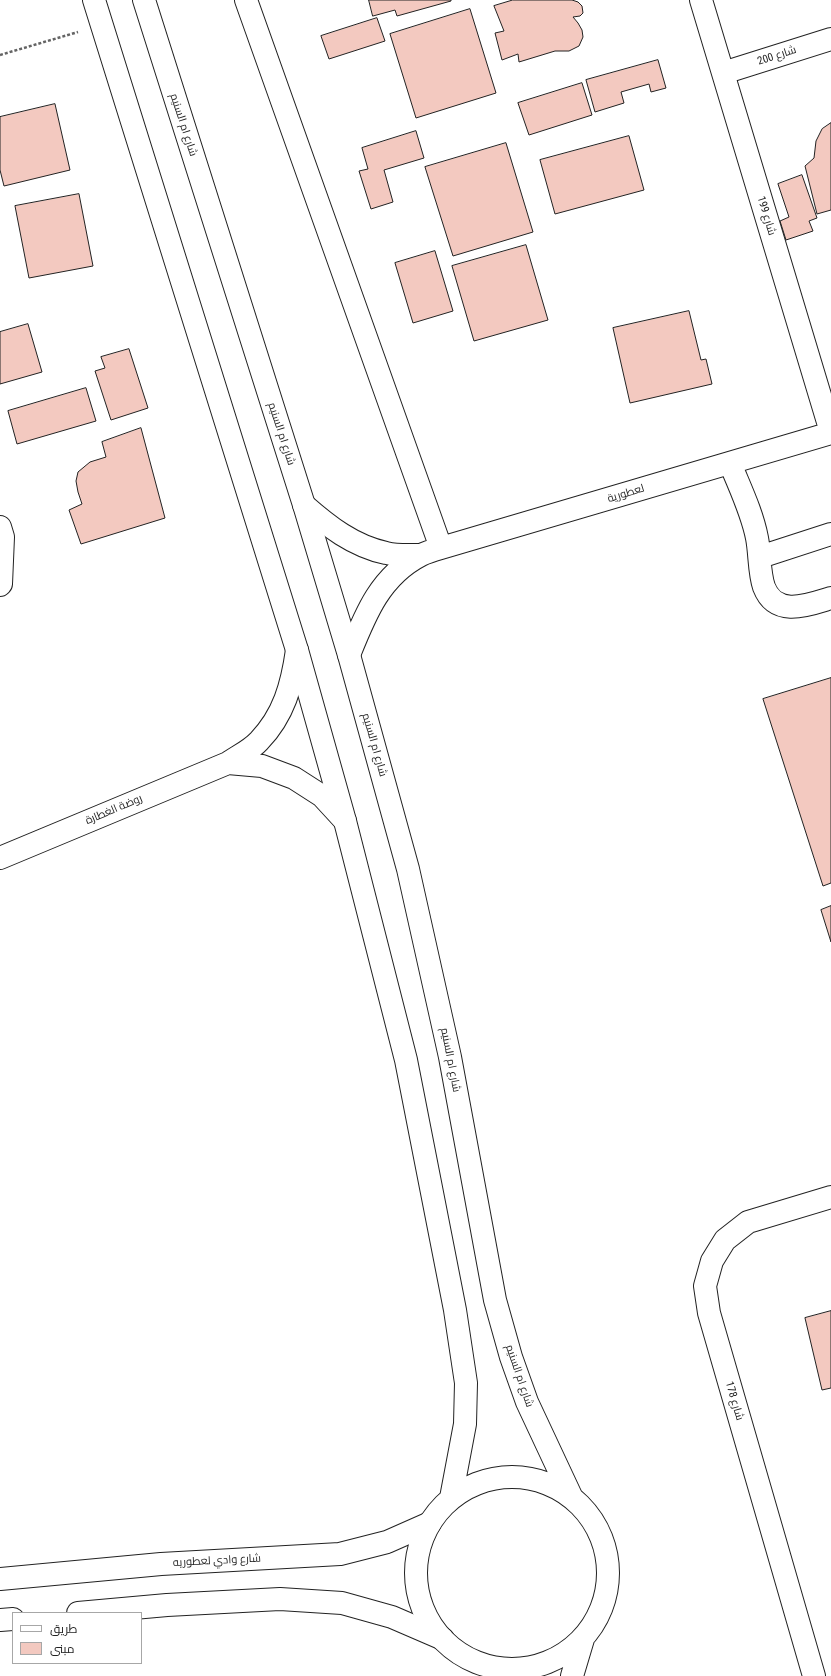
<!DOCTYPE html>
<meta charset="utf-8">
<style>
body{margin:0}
#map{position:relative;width:831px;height:1676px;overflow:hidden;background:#fff;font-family:"Roboto Condensed",Cairo,sans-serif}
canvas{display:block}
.legend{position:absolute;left:12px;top:1612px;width:130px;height:52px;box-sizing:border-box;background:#fff;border:1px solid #a7a7a7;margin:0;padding:5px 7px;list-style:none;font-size:12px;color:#222}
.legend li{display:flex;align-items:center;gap:8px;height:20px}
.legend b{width:20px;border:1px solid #a7a7a7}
</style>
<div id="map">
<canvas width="831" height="1676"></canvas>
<ul class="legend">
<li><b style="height:5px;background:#fff"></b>طريق</li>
<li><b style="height:11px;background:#f3c9c0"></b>مبنى</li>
</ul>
</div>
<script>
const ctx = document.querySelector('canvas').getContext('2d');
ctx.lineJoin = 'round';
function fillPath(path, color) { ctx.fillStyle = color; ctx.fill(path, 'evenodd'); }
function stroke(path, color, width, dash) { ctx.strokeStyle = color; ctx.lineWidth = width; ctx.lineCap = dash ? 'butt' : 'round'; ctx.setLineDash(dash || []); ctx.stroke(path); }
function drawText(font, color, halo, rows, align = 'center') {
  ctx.font = font + ' "Roboto Condensed",Cairo,sans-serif'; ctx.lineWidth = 3; ctx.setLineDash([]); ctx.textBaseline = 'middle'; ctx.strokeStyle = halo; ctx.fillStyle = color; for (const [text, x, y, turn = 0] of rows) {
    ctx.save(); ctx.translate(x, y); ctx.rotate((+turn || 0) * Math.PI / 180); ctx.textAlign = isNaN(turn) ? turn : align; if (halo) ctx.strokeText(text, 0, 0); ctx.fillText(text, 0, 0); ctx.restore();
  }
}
const building = new Path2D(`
 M369,0H451V1L397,16L395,10L373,16Z
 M513,0H572L578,2L582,6L583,13L580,16L573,17L578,23L582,30L583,37L579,46L569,51H555L519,62L518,54L502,60L495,33L504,31L494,6Z
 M470,9L496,93L416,118L390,34Z
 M377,18L385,41L329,59L321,36Z
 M658,60L666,88L651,92L649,84L621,92L624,103L595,112L586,80Z
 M582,83L592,115L529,135L518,103Z
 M55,104L70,170L4,186L0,170V117Z
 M831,123V210L817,214L805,166L814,158L816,141L822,129Z
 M416,131L424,158L384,170L393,202L371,209L359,171L368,169L362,148Z
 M629,136L644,190L555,214L540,160Z
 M506,143L533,232L453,256L425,167Z
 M802,175L817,218L809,221L813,231L786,240L780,221L789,217L778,184Z
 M79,194L93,266L29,278L15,206Z
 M526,245L548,320L474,341L452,266Z
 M435,251L453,311L413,323L395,263Z
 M689,311L701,360L706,359L712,384L630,403L613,328Z
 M28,324L42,372L0,384V332Z
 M129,349L148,408L111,420L95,371L105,368L101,357Z
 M86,388L96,421L17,444L8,411Z
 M141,428L165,518L81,544L69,510L82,504L78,492L76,481L78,472L90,462L106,457L102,442Z
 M831,678V883L823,886L763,699Z
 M831,906V942L821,910Z
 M831,1311V1388L822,1390L805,1318Z`);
fillPath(building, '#f3c9c0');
stroke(building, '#222', 1);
const minor = new Path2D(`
 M246,0L441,548
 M701,0L831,432
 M723,73L831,39
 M730,463C740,488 752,512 757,538C760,553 759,573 764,587C776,618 808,605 831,598
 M304,505C328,526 353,546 386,553C397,556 409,555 420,555
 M0,527L3,537L1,584L0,585
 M760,557L831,534
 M349,655C365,615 380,576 421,555C427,552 434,550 441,548L831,433
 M228,763L262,766L294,778L322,796L345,821
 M0,858L228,763C238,756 251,750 259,741C284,715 292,685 297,650
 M0,1579L161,1564L340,1554L387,1542L430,1523
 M78,1613L167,1605L280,1599L342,1603L392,1617L443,1639
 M0,1620L13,1619
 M814,1676L709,1313L705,1286L712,1261L725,1240L748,1222L831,1197`);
const major = new Path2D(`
 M94,0L297,650L345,821L406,1060L455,1310L466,1383L465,1424L451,1498
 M144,0L304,505L349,655L408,869L450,1057L495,1300L511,1357L527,1402L571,1496
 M416 1573a96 96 0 1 1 192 0a96 96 0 1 1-192 0Z
 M572,1676L583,1639`);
stroke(minor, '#222', 24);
stroke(major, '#222', 24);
stroke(new Path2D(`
 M0,55L78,32`), '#646464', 2.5, [3, 2]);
stroke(minor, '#fff', 22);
stroke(major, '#fff', 22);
drawText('11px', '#222', '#fff', [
 ["شارع 200",777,56,-18],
 ["شارع ام السنيم",183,125,72],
 ["شارع 199",766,216,73],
 ["شارع ام السنيم",281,434,72],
 ["لعطورية",626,494,-17],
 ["شارع ام السنيم",374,745,74],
 ["روضة الغطارة",114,810,-23],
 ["شارع ام السنيم",450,1060,79],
 ["شارع ام السنيم",519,1376,71],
 ["شارع 178",734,1401,74],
 ["شارع وادي لعطوريه",217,1561,-3]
]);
</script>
